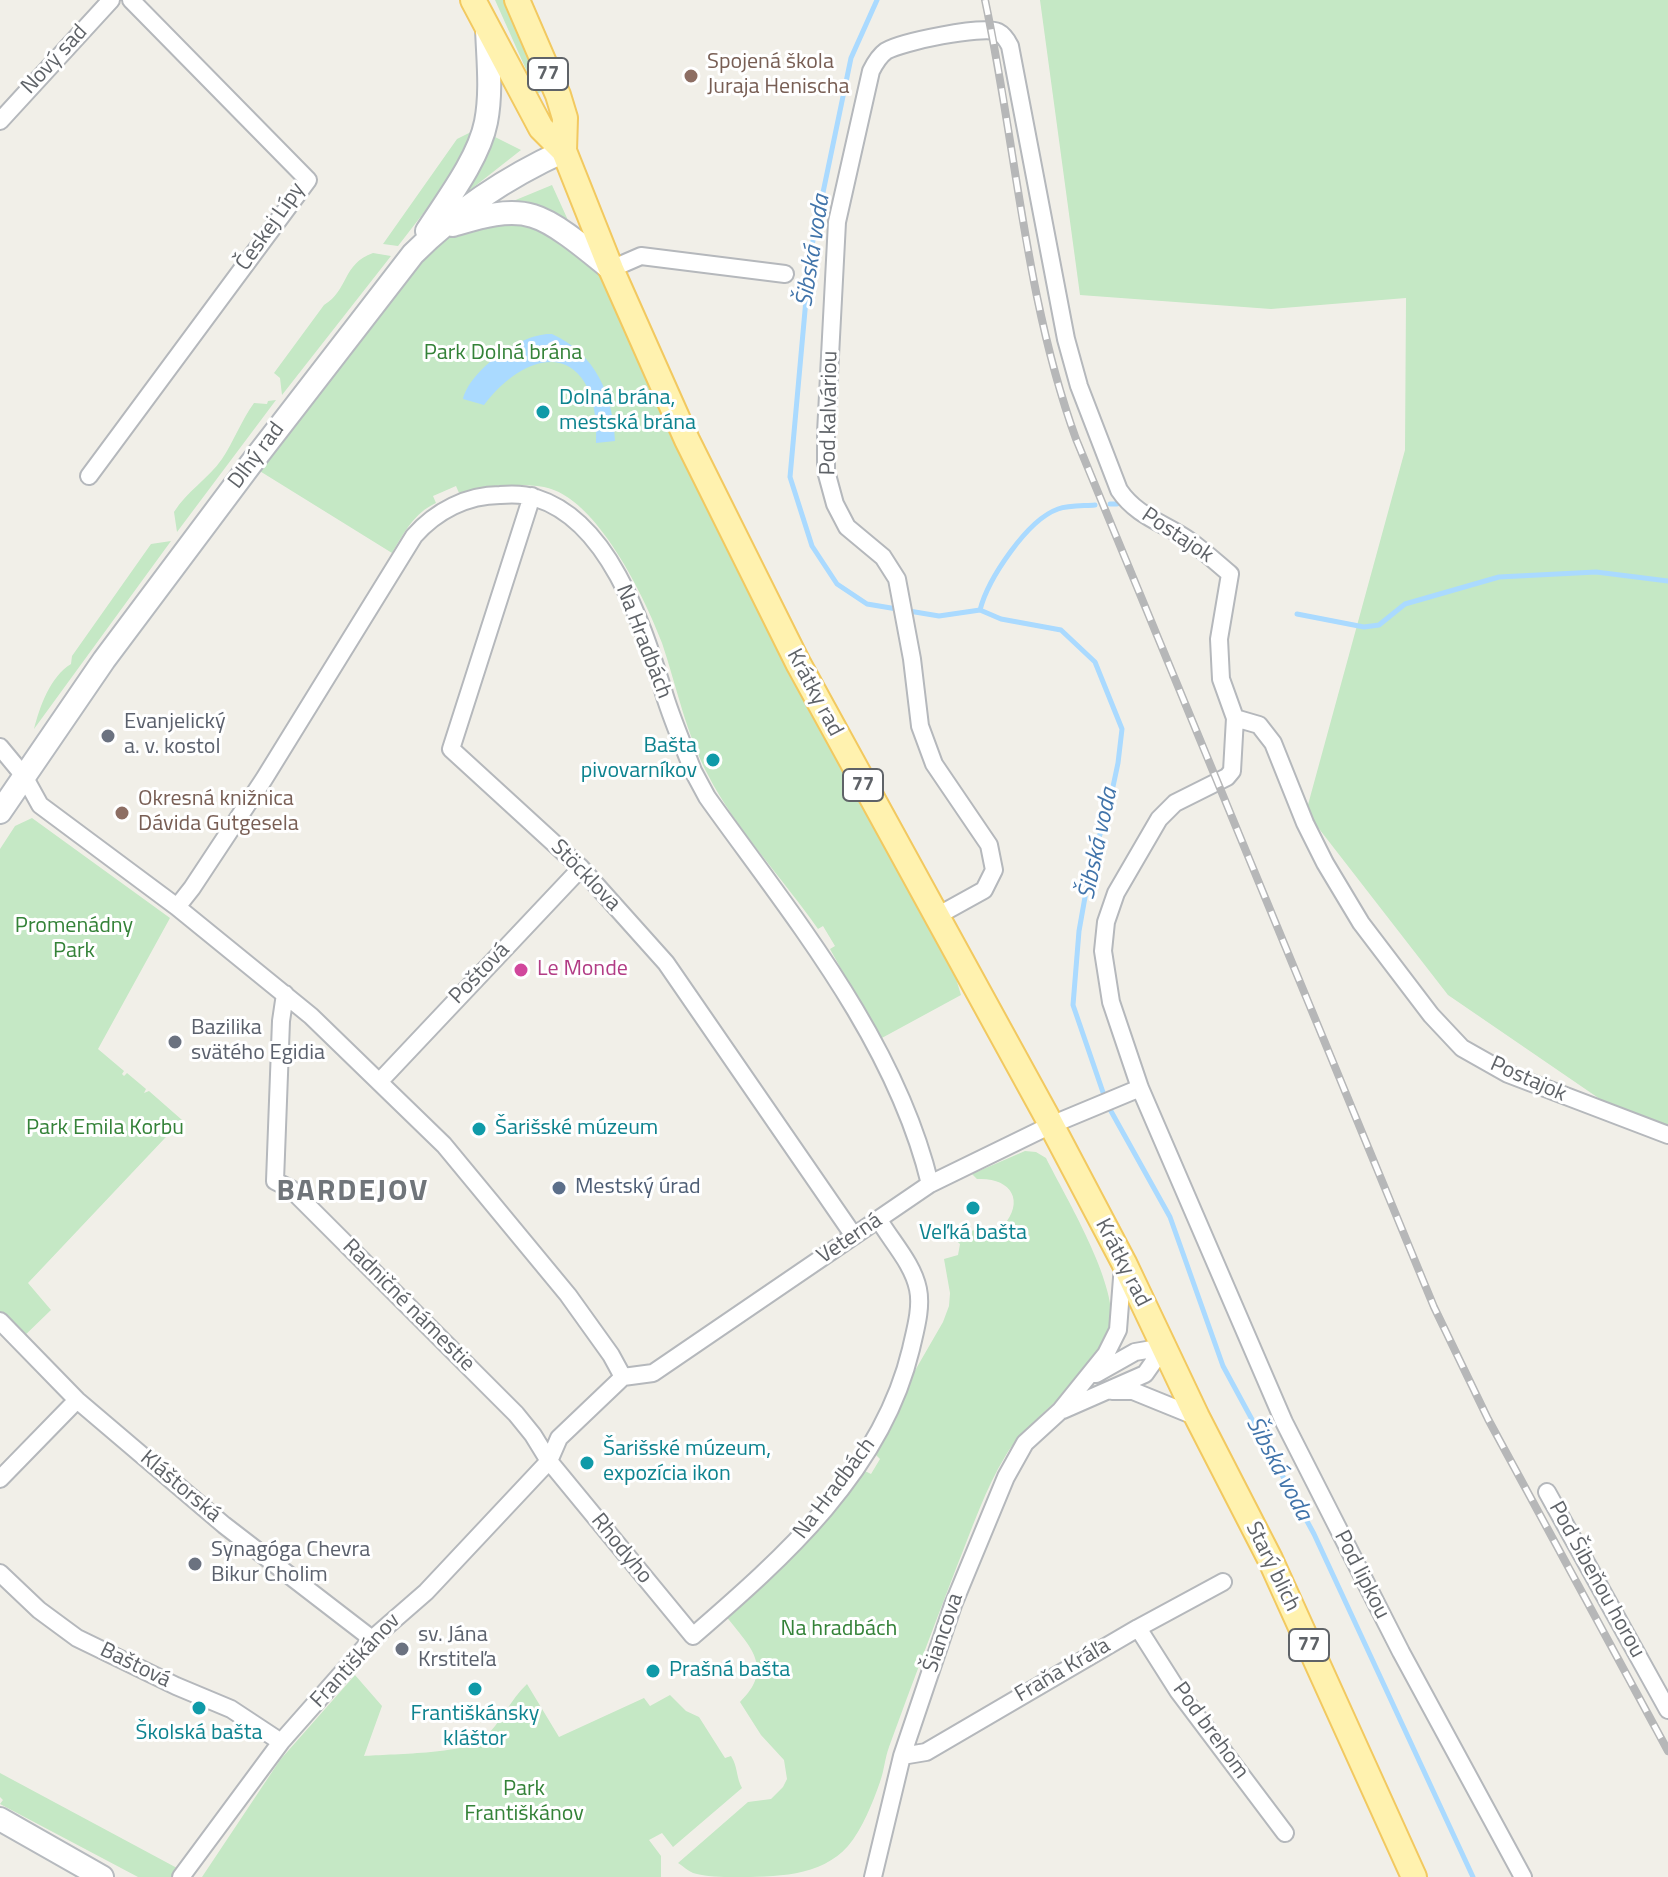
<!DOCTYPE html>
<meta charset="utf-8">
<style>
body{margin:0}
canvas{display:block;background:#f1efe8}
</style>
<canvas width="1668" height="1877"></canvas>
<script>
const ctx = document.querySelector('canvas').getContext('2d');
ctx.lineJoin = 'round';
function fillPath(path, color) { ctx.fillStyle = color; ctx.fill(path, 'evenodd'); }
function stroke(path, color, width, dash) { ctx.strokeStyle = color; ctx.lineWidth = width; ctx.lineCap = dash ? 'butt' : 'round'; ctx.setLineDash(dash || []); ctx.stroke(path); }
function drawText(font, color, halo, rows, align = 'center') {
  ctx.font = font + ' "Titillium Web",sans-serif'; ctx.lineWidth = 6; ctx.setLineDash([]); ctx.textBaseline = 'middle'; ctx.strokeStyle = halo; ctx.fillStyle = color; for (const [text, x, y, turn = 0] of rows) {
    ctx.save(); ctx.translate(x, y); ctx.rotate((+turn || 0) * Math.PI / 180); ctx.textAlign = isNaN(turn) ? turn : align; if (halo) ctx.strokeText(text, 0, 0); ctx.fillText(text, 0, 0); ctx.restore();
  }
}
fillPath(new Path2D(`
 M495,0H505L544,90L537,94Z
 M1040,0H1668V1135L1613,1108L1448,995L1306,812L1405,450L1406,298L1271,309L1080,295Z
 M475,130L449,180L398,246L383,244L457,139Z
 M489,134L521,150L451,205Z
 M552,185L572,229L506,204Z
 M533,216L611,269L937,916L961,995L880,1039L830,949L835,946L823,926L818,929C782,877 737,831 708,775C686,733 677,688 662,643C645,598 597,497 544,487C518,483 485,485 459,493L456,486L433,496L436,503C414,513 404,533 392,553L250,465L436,230Z
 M373,253L391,256L282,395L280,378L274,373L324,305C349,290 342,264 373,253Z
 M276,400L177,532L174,512C187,491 208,479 222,459C234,441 241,421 254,403L267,404L268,401Z
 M171,541L34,729C40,706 50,677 71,664L72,656L151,544Z
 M32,818L170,918L98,1049L124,1071L122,1074L124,1076L127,1073L146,1089L144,1093L149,1091L182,1120L28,1283L51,1310L19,1341L0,1321V849L15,826Z
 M1025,1151L1036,1152L1046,1158C1066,1198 1117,1282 1111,1325C1104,1372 1031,1414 1006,1455C985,1489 972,1529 957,1566C934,1626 911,1686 889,1747C885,1758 884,1771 880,1782C873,1802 862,1830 848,1846C821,1877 774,1877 735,1877C722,1877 706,1877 693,1873C688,1871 683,1866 678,1863L748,1802L771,1799L783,1787L787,1779L784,1760L761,1735L740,1702C775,1668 750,1647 726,1616L825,1521L865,1471L871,1474L880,1459L876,1455L913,1374L943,1322L949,1306L950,1293L944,1259L958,1255L960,1244L949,1234L1003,1226C1026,1200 1010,1177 977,1179L972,1174Z
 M355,1675L382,1706L364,1756C389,1754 466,1754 483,1739C501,1723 510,1700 527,1684L559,1737L644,1698L650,1706L670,1695L686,1711L699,1717L725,1758L731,1756C738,1767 736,1777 742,1788L673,1847L662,1833L649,1840L661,1856V1877H202L280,1760Z
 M0,1773L177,1868L171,1877H138L0,1804L3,1800L0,1797Z`), '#c5e8c5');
fillPath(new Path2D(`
 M552,334C596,354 613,395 615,441L596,443C600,350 537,337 484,405L463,399C470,370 522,332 552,334Z`), '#aadaff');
stroke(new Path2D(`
 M877,0L851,58L810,255L790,477L812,546L837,584L867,604L939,616L980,610L1001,619L1061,630L1095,662L1122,729L1118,763L1111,796L1090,869L1079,931L1073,1005L1107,1104L1170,1217L1223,1366L1314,1534L1473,1877
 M1110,504H1117
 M980,610C988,579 1027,520 1058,509C1069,505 1084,506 1095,505
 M1297,614L1364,627L1379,625L1405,604L1499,577L1596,572L1668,581`), '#aadaff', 5);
const street = new Path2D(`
 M0,121L111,0
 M611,269L641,256L785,274
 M89,476L308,180L131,0
 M532,496L451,749L581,868L666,963L854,1236
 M1235,718L1259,725L1273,743L1305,823L1325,863L1361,923L1431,1015L1462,1048L1508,1074L1668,1135
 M0,747L24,776L40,805L177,907L311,1016L444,1145L568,1295L611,1355L623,1377
 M177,907L192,888L264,779L414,536C436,511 467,495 500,495C512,494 525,494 536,498C610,521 642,625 663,690C671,718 683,744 693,771L707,797C792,916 895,1039 930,1184
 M937,916L984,890L994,870L989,845L934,764L920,726L912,659L897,579L883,557L847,527L835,504L826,471V433L837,222L871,71C875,63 879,56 886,51C901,42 982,25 998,32C1004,35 1007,40 1010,46L1066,339L1079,386L1119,490C1137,517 1165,523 1190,541C1204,551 1217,563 1230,574L1219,639L1221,679L1235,718L1232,771L1227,777L1175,803L1159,819L1116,893L1106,922L1103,951L1111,1002L1140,1088L1284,1422L1401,1652L1523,1877
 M285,994L281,1021L275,1181L291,1189L516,1414L533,1435L549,1461L693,1636C783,1558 882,1471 911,1349C915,1331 922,1308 918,1289C913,1264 892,1242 879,1220
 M380,1081L581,868
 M0,1321L77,1400L224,1525L372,1639
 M1096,1374L1135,1352L1164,1347
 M1112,1391H1133L1197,1417
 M1063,1410L1145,1374L1164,1347
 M0,1479L77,1400
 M1547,1492L1668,1710
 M0,1573L39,1610L77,1638L176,1686L231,1709L281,1742
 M1138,1628L1178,1691L1285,1833
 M902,1756L926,1752L1138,1628L1223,1582
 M181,1877L281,1742L372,1639L426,1592L549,1461L559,1438L623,1377L653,1373L930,1184L1051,1125L1140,1088
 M873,1877L902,1756L953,1605L1006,1477L1025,1443L1060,1411L1106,1354L1118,1330L1123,1265`);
const secondary = new Path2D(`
 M453,225C477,218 507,208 533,216C557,223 591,253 611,269
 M427,231C447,200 479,158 486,122C492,91 488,59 487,28
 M0,812L104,660L250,465L413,254C457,210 507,177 564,151
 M0,1819L102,1877`);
const primary = new Path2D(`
 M473,0L541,128L564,151L611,269L687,440L798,663L1046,1115L1124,1263L1197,1417L1270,1559L1414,1877
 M517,0L558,95L565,118L564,151`);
stroke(street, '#b5b8bc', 20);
stroke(secondary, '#b6babf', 26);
stroke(primary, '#f2c960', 28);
stroke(street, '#fff', 16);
stroke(secondary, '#fff', 22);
stroke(primary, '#fff2af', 24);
const rail = new Path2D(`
 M985,0C1016,146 1025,298 1076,439L1434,1307L1488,1419L1668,1751`);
stroke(rail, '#b6b7b8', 8);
stroke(rail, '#fff', 5, [15]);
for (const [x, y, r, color] of [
 [691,76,8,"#8d6e63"],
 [543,412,8,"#0f9aa8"],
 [108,736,8,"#6b7280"],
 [713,760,8,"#0f9aa8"],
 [122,813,8,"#8d6e63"],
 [521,970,8,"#d1479c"],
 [175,1042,8,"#6b7280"],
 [479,1129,8,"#0f9aa8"],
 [559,1188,8,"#5c6f8a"],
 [973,1208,8,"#0f9aa8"],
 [587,1463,8,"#0f9aa8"],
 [195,1564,8,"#6b7280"],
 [402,1649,8,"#6b7280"],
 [653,1671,8,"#0f9aa8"],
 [475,1689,8,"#0f9aa8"],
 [199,1708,8,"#0f9aa8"]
]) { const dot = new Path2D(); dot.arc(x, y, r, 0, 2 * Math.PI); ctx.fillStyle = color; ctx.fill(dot); stroke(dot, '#fff', 3); }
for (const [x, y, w] of [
 [548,74,40],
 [863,785,40],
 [1309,1645,40]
]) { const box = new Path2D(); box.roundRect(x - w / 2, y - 16, w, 32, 6); ctx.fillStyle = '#fff'; ctx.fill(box); stroke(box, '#5f6368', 2); }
drawText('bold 20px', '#5f6368', null, [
 ["77",548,74],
 ["77",863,785],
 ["77",1309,1645]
]);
drawText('22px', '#5f6368', '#fff', [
 ["Nový sad",55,60,-47],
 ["Českej Lípy",271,227,-55],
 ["Pod kalváriou",830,413,-89],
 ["Dlhý rad",257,456,-53],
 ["Postajok",1177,536,34],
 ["Na Hradbách",643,642,69],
 ["Krátky rad",814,693,62],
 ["Stöcklova",585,876,46],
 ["Poštová",480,974,-46],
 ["Postajok",1528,1080,24],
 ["Veterná",850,1239,-34],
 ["Krátky rad",1122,1263,63],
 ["Radničné námestie",408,1306,45],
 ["Kláštorská",180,1487,40],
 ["Na Hradbách",835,1489,-53],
 ["Rhodyho",621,1549,51],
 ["Starý blich",1272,1567,64],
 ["Pod lipkou",1361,1575,63],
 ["Pod Šibeňou horou",1596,1580,61],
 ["Šiancova",944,1633,-71],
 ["Františkánov",356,1661,-47],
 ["Baštová",135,1666,26],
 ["Fraňa Kráľa",1063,1671,-30],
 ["Pod brehom",1210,1731,54]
]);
drawText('22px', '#785e54', '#fff', [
 ["Spojená škola",707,63],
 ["Juraja Henischa",707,88],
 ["Okresná knižnica",138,800],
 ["Dávida Gutgesela",138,825]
], 'left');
drawText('22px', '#348238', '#fff', [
 ["Park Dolná brána",503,354],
 ["Promenádny",74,927],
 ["Park",74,952],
 ["Park Emila Korbu",105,1129],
 ["Na hradbách",839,1630],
 ["Park",524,1790],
 ["Františkánov",524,1815]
]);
drawText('22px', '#0d838f', '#fff', [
 ["Dolná brána,",559,399],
 ["mestská brána",559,424],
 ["Bašta",697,747,"right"],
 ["pivovarníkov",697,772,"right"],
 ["Šarišské múzeum",495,1129],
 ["Veľká bašta",973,1234,"center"],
 ["Šarišské múzeum,",603,1450],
 ["expozícia ikon",603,1475],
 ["Prašná bašta",669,1671],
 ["Františkánsky",475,1715,"center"],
 ["kláštor",475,1740,"center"],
 ["Školská bašta",199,1734,"center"]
], 'left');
drawText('22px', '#5b616d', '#fff', [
 ["Evanjelický",124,723],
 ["a. v. kostol",124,748],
 ["Bazilika",191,1029],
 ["svätého Egidia",191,1054],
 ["Synagóga Chevra",211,1551],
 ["Bikur Cholim",211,1576],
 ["sv. Jána",418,1636],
 ["Krstiteľa",418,1661]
], 'left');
drawText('22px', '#b23c85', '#fff', [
 ["Le Monde",537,970]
], 'left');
drawText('22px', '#4e5e75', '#fff', [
 ["Mestský úrad",575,1188]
], 'left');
drawText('italic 24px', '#4174aa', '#fff', [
 ["Šibská voda",814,251,-81],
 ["Šibská voda",1099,844,-78],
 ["Šibská voda",1278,1469,62]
]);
ctx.letterSpacing = '2px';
drawText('bold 30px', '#70757a', '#fff', [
 ["BARDEJOV",353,1193]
]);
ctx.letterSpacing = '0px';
</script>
